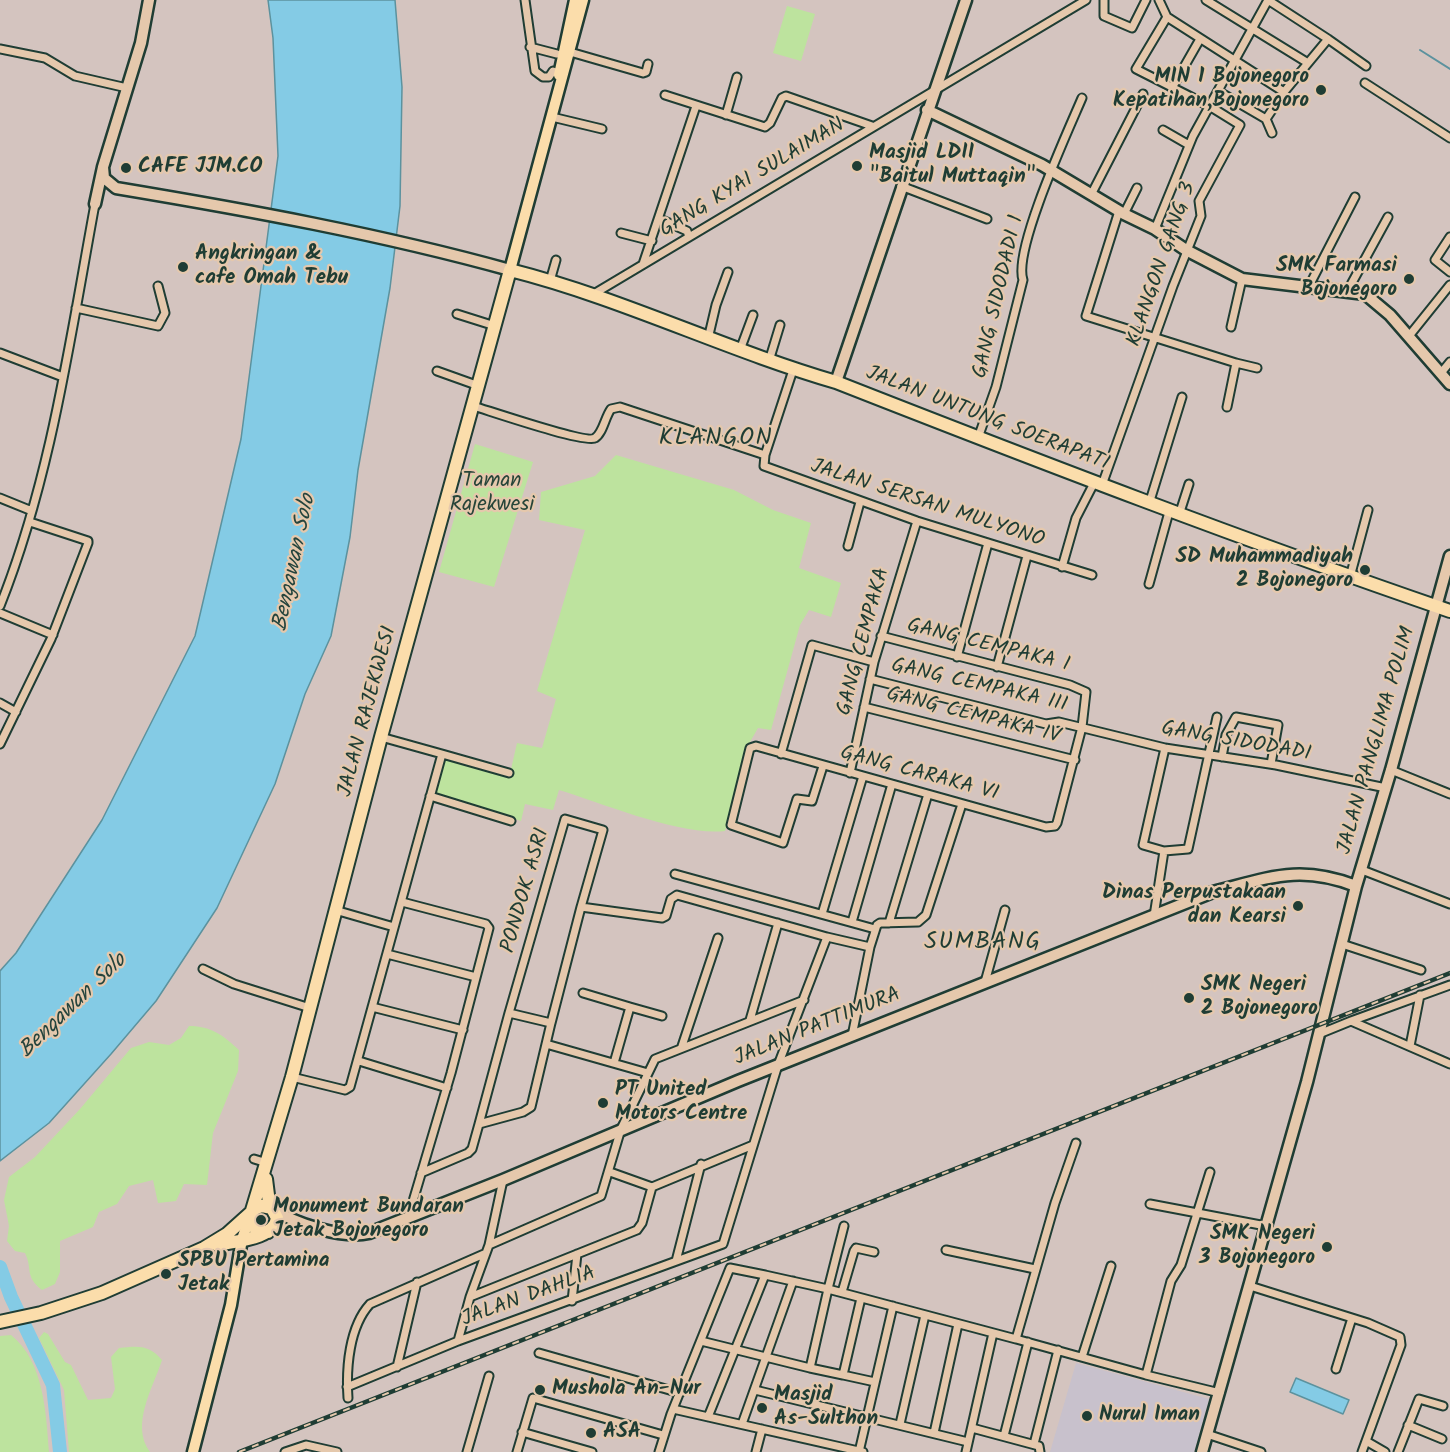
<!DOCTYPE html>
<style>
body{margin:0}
canvas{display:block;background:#d4c4bf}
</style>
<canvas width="1450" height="1452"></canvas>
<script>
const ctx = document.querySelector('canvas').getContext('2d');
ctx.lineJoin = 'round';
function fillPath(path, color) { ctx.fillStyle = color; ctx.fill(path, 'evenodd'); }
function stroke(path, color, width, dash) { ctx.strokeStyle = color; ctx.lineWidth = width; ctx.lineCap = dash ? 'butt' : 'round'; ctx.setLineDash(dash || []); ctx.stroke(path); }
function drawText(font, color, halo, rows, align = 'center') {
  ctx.font = font + ' Kalam,sans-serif'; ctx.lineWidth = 4.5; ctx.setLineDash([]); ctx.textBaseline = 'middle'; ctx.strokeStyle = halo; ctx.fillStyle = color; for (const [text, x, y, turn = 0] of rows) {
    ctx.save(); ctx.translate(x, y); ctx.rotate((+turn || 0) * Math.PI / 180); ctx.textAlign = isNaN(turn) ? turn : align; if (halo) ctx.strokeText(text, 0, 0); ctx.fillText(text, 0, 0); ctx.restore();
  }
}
fillPath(new Path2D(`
 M1076,1363L1209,1399L1194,1452H1050Z`), '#c8c1cc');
fillPath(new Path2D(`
 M787,6L815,14L801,61L773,53Z
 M475,444L533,462L494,587L439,572Z
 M616,455L734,490L773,510L811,523L799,568L841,583L831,617L809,610L800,625L771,730L758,728L750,742L725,831C680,836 605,804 559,790L553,810L525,804L521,821L432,794L444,759L509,778L517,743L542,748L556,699L537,691L585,530L539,520L541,492L595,476Z
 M189,1026C211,1026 223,1035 239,1050L238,1071L213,1133L207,1185L184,1184L176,1201L158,1203L153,1180L129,1186L117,1204L99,1212L93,1227L60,1241V1272L55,1284L42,1290C24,1276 33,1269 25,1253L15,1251L7,1241L9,1226L4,1200L9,1177L35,1157L80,1109L131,1048L149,1042L169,1045L181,1038Z
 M44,1332L48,1334L65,1362L71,1365L88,1400L111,1398L115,1389L111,1357L119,1348C137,1346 149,1344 162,1360C153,1388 130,1425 150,1452H69L64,1390L39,1338Z
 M11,1335C44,1361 46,1413 49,1452H0V1336Z`), '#bde39e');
const water = new Path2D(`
 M268,0H395L402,87L400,206L390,288L358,470L350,537L331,636L305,694L275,784L217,908L156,1001L111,1054L49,1123L0,1161V971L16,953L102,820L195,636L241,439L278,156L273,38Z
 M1296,1378L1349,1400L1343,1414L1290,1392Z`);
fillPath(water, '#84cbe5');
stroke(water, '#5c929e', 1.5);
stroke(new Path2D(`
 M1420,50L1450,69`), '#5c929e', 2);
stroke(new Path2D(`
 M0,1267L11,1297L53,1385L60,1452`), '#84cbe5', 14);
const street = new Path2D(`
 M525,0L535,71L543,77H549L553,71L559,73
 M1104,0V16L1132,28L1146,0
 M1159,0L1167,17L1284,92
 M1206,0L1308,63
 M1328,39L1366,66
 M530,47L557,54
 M0,49L45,58L75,76L127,88
 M570,52L643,73L646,72L648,64
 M1365,83L1450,138
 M1172,88L1200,39
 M1218,91L1266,119L1284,92L1328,39L1268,0
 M665,95L765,127L770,123L782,98L786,96L872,126
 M726,115L737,77
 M552,117L602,129
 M1266,119L1272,133
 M1163,130L1189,145
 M901,186L987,219
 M1092,193L1143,94
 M1119,211L1086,316L1236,363L1227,407
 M1124,214L1137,188
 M660,219L687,231L689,237
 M1155,229L1193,136L1268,0
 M621,233L652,241
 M1450,237L1435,260L1450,272
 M643,264L696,106
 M550,281L556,260
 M1308,288L1355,197
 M1348,290L1388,217
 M592,295L1086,0
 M76,308L158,326L165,313L158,286
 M457,314L495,326
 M1231,327L1242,279
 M1409,336L1450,285
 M708,339L716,305L728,272
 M740,350L753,315
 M0,353L63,377
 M769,361L780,325
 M1236,363L1257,368
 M793,370L765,455L764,466L917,521L1092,575
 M437,371L479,386
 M1441,373L1450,362
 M473,406C490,411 586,444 595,438C603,433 605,417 611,409L620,407L765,455
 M978,438L996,387L1023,280C1013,250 1068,131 1082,98
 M1102,485L1173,286L1201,216L1199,201L1240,125L1211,107L1136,69L1167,17
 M0,498L32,511
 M1149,504L1182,397
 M1179,515L1189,484
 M848,546L860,502
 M1062,567L1076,518L1094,483
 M1350,577L1368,510
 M1149,584L1169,512
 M0,606C51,478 70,339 95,204
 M0,613L53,635
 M957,657L988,543
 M997,667L1027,556
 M870,679L1046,724L1059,722L1165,748L1276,765L1386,788
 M0,703L16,712
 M864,707L1075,760
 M0,744L51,639L88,543V541L30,522
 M442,754L509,773
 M781,754L812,645L874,662
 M1222,757L1226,735L1236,717L1278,725L1271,764
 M823,766L812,801L797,799L783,843L731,825L750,748L756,746L1046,827L1055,826L1057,823L1082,727L1086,692L1070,685L881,636
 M1391,770L1450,794
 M850,773L874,662L917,521
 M430,796L511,821
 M1164,851L1143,845L1165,748
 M1362,870L1450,904
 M675,874L875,929
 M402,902L486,924L489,928L451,1073L408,1218
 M335,910L394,927
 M822,914L863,776
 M1154,916L1164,851L1188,849L1217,717
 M852,922L892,784
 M889,923L928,794
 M1342,944L1421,970
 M870,947L877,925L880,923L918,922L926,915L962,804
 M387,954L476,977
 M203,969L234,984L310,1008
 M985,982L1005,910
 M583,993L630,1007L614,1063
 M372,1007L463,1030
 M630,1007L662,1016
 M750,1020L778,923
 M1351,1021L1450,985
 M551,1023L581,907
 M1319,1034L1351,1021L1450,1064
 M546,1044L648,1073
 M682,1046L718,938
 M1410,1046L1420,995
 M359,1061L447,1088
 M292,1077L345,1090L350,1087L442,754L381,737
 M479,1124L509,1013
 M254,1159L267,1163
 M610,1172L652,1187L753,1145
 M421,1173L468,1153L472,1149L479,1124L523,1112L531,1107L551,1023L509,1013L565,819L603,830L581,907L662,918L666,916L671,899L677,895L827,937
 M652,1187L642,1223L637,1230L470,1297L489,1245L601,1196L621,1129L655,1059L804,1000
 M1150,1204L1266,1226
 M489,1245L503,1180
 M946,1250L1035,1269
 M676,1261L701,1164
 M765,1275L828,1289L844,1226
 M1250,1286L1368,1323L1400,1337L1401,1345L1362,1452
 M842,1292L854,1251L856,1248L874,1252
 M572,1301L577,1254
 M1016,1339L1146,1375L1171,1281L1181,1265L1210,1172
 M458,1341L470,1297
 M701,1341L810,1368L828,1289L1016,1339L1055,1203L1076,1143
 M539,1353L680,1393
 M1082,1357L1111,1266
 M397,1367L417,1282
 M810,1368L843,1375L861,1298
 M1336,1369L1352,1318
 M843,1375L875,1382
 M1146,1375L1220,1393
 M347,1387L458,1341L723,1244L778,1065L827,937L870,947L852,1036
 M755,1390L968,1442
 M348,1398C346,1368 349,1327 370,1304L484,1254
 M673,1409L863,1452
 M742,1424L793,1281
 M900,1424L925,1315
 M1408,1425L1442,1439
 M972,1428L1039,1446L1040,1452
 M522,1432L592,1452
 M934,1433L958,1324
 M1207,1434L1261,1452
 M1004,1436L1028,1342
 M1366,1441L1385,1452
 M1034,1444L1058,1350
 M285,1452L306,1445L337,1452
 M467,1452L489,1376
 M517,1452L533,1398L663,1435
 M659,1452L671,1414L730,1268L765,1275L708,1417
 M756,1452L762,1429
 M859,1452L893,1306
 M966,1452L993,1333
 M1398,1452L1419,1399L1443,1406`);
const secondary = new Path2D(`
 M927,110L1042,165L1124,214L1155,229L1186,250L1242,279L1365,294L1390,315L1450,384
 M103,167L104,178L116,188C248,210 380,234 510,270
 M95,204L103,167L141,43L149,0
 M836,382L966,0
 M272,1208C294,1224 343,1239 369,1233L503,1180L738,1081L1213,892C1269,878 1299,864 1356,886
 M1202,1452L1307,1082L1356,886L1391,770L1450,556`);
const primary = new Path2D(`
 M559,75L575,0
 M510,270L583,0
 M193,1452L231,1305L242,1239L250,1217`);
const highway = new Path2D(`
 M268,1232L256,1230L250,1217L292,1077L381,737L510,270C621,298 726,350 836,382C1040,462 1243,540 1450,611
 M217,1245C234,1241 275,1239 277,1218L269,1203L266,1179
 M0,1322L41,1313L102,1293L204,1248L227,1234L256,1208L262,1206L272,1208`);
stroke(street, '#1f3d34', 11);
stroke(secondary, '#1f3d34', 15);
stroke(primary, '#1f3d34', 15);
stroke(highway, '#1f3d34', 16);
stroke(street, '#e5c8ac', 7);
stroke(secondary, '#e5c8ac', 10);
stroke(primary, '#fbddab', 10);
stroke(highway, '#fbddab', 12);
const rail = new Path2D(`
 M239,1452L1450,973`);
stroke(rail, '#1f3d34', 4.5);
stroke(rail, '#e5c8ac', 2, [7]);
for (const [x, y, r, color] of [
 [1321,90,6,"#1f3d34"],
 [857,166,6,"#1f3d34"],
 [126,168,6,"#1f3d34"],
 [183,267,6,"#1f3d34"],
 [1409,279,6,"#1f3d34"],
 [1365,570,6,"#1f3d34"],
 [1298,906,6,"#1f3d34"],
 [1189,998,6,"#1f3d34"],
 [603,1103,6,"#1f3d34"],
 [261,1220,6,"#1f3d34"],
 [1327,1247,6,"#1f3d34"],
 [166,1274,6,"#1f3d34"],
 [540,1390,6,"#1f3d34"],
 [762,1408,6,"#1f3d34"],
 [1087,1416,6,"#1f3d34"],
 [591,1433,6,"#1f3d34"]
]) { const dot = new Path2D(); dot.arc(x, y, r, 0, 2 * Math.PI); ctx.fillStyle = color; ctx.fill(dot); stroke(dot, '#e5c8ac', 2); }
drawText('bold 21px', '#1f3d34', '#e5c8ac', [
 ["MIN 1 Bojonegoro",1309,78,"right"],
 ["Kepatihan,Bojonegoro",1309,102,"right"],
 ["Masjid LDII",869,154],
 ["\"Baitul Muttaqin\"",869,178],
 ["CAFE JJM.CO",138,168],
 ["Angkringan &",195,255],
 ["cafe Omah Tebu",195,279],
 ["SMK Farmasi",1397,267,"right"],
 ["Bojonegoro",1397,291,"right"],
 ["SD Muhammadiyah",1353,558,"right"],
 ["2 Bojonegoro",1353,582,"right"],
 ["Dinas Perpustakaan",1286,894,"right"],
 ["dan Kearsi",1286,918,"right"],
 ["SMK Negeri",1201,986],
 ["2 Bojonegoro",1201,1010],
 ["PT United",615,1091],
 ["Motors Centre",615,1115],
 ["Monument Bundaran",273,1208],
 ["Jetak Bojonegoro",273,1232],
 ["SMK Negeri",1315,1235,"right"],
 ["3 Bojonegoro",1315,1259,"right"],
 ["SPBU Pertamina",178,1262],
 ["Jetak",178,1286],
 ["Mushola An-Nur",552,1390],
 ["Masjid",774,1396],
 ["As-Sulthon",774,1420],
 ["Nurul Iman",1099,1416],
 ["ASA",603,1433]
], 'left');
drawText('21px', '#1f3d34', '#e5c8ac', [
 ["GANG KYAI SULAIMAN",753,179,-31],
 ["KLANGON GANG 3",1163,265,-71],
 ["GANG SIDODADI 1",1000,297,-77],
 ["JALAN UNTUNG SOERAPATI",987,420,21],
 ["JALAN SERSAN MULYONO",927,505,18],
 ["GANG CEMPAKA",865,642,-75],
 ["GANG CEMPAKA I",988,647,14],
 ["GANG CEMPAKA III",979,687,13],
 ["JALAN RAJEKWESI",369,712,-75],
 ["GANG CEMPAKA IV",973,717,14],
 ["JALAN PANGLIMA POLIM",1378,741,-74],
 ["GANG SIDODADI",1236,743,10],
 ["GANG CARAKA VI",919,775,15],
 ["PONDOK ASRI",527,891,-74],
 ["JALAN PATTIMURA",818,1028,-22],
 ["JALAN DAHLIA",529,1298,-20]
]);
drawText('21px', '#274539', '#e5c8ac', [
 ["Taman",492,482],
 ["Rajekwesi",492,506]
]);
drawText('italic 22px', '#24443d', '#e5c8ac', [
 ["Bengawan Solo",296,563,-78],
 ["Bengawan Solo",74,1007,-44]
]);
ctx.letterSpacing = '1.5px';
drawText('24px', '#1f3d34', '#e5c8ac', [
 ["KLANGON",716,440],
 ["SUMBANG",983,944]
]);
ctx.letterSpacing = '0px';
</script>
